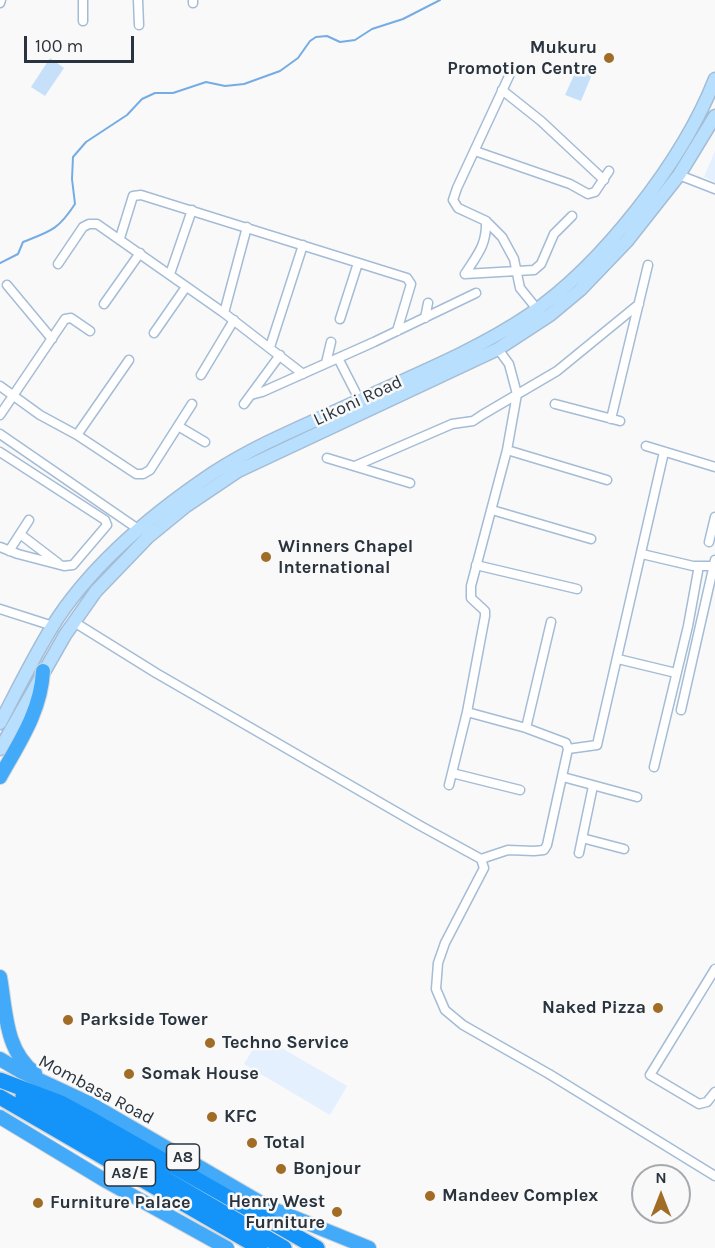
<!DOCTYPE html>
<html>
<head>
<meta charset="utf-8">
<style>
	body { margin:0 }
	#map { position:relative; width:715px; height:1248px; overflow:hidden; background:#f9f9f9; font-family:Karla,sans-serif }
	canvas { display:block }
	.north { position:absolute; left:631px; top:1164px; width:60px; height:60px; box-sizing:border-box; background:#f9f9f9; border:2px solid #a6aaae; border-radius:50%; rotate:0deg; font-size:16px; font-weight:700; line-height:24px; text-align:center; color:#2a343e }
	.north::after { content:''; display:block; margin:auto; width:21px; height:27px; background:#a16c25; clip-path:polygon(50% 0,100% 100%,50% 72%,0 100%) }
	.scale { position:absolute; left:24px; top:36px; width:110px; height:27px; box-sizing:border-box; border:3px solid #2a343e; border-top:0; padding-left:8px; font-size:18px; line-height:21px; white-space:nowrap; color:#2a343e; -webkit-text-stroke:4px #f9f9f9; paint-order:stroke }
</style>
</head>
<body>
<div id="map">
<canvas width="715" height="1248"></canvas>
<div class="north">N</div>
<div class="scale">100 m</div>
</div>
<script>
const g = document.querySelector('canvas').getContext('2d');
g.lineJoin = 'round';
function fill(path, color) {
  g.fillStyle = color;
  g.fill(path, 'evenodd');
}
function trace(path, color, width, dash) {
  g.strokeStyle = color;
  g.lineWidth = width;
  g.lineCap = dash ? 'butt' : 'round';
  g.setLineDash(dash || []);
  g.stroke(path);
}
function drawText(font, color, halo, rows, align = 'center') {
  g.font = font + ' Karla,sans-serif';
  g.lineWidth = 5;
  g.setLineDash([]);
  g.textBaseline = 'middle';
  g.strokeStyle = halo;
  g.fillStyle = color;
  for (const [text, x, y, turn = 0] of rows) {
    g.save();
    g.translate(x, y);
    g.rotate((+turn || 0) * Math.PI / 180);
    g.textAlign = isNaN(turn) ? turn : align;
    if (halo) g.strokeText(text, 0, 0);
    g.fillText(text, 0, 0);
    g.restore();
  }
}
fill(new Path2D(`
	M 715,151 L 715,182 L 704,177 Z
	M 261,1036 L 347,1086 L 330,1115 L 244,1064 Z`), '#e4f0fd');
fill(new Path2D(`
	M 50,58 L 64,68 L 45,96 L 31,87 Z
	M 578,66 L 593,72 L 581,101 L 565,95 Z`), '#c7e0f9');
trace(new Path2D(`
	M 0,263 L 18,254 L 23,242 C 51,231 58,230 75,204 L 72,179 L 73,157 L 86,142 L 127,115 L 142,99 L 155,93 L 173,93 L 206,82 L 225,86 L 244,84 L 280,71 L 298,58 L 310,41 L 316,37 L 327,36 L 340,42 L 355,40 L 372,29 L 403,19 L 440,0`), '#76ace4', 2);
const minor = new Path2D(`
	M 83,0 L 83,21
	M 138,0 L 139,25
	M 193,0 L 193,3
	M 0,3 L 1,0
	M 510,74 L 457,188 L 453,200 L 458,208 L 486,221 L 502,237 L 514,259 L 520,288 L 537,309
	M 502,90 L 541,121 L 604,180
	M 475,151 L 570,184 L 588,194 L 595,192 L 609,171
	M 679,175 L 715,189
	M 120,238 L 133,196 L 141,195 L 407,278 L 411,284 L 397,331
	M 58,264 L 83,227 L 89,224 L 97,224 L 224,313 L 303,374
	M 170,274 L 192,210
	M 465,274 L 534,270 L 541,264 L 554,234 L 572,216
	M 465,274 C 477,255 487,245 486,221
	M 7,285 L 52,339
	M 104,304 L 140,253
	M 224,313 L 247,227
	M 425,318 L 428,303
	M 340,319 L 358,263
	M 154,333 L 186,287
	M 270,347 L 303,245
	M 338,358 L 360,401
	M 326,363 L 331,342
	M 201,375 L 234,320
	M 0,386 L 40,415 L 77,435 L 136,474 L 143,474 L 150,470 L 192,404
	M 251,395 L 262,392 L 374,342 L 476,293
	M 244,404 L 280,355
	M 555,404 L 620,421
	M 0,415 L 65,319 L 71,318 L 90,331
	M 611,419 L 648,265
	M 178,426 L 205,442
	M 0,434 L 138,529
	M 77,435 L 129,360
	M 646,446 L 715,467
	M 507,450 L 607,480
	M 0,452 L 105,520 L 107,525 L 73,565 L 64,566 L 18,554 L 0,547
	M 327,458 L 410,483
	M 355,466 L 452,424 L 473,421 L 482,415 L 557,371 L 639,304
	M 492,510 L 591,539
	M 20,534 L 58,563
	M 709,542 L 715,517
	M 9,551 L 29,520
	M 642,554 L 693,566 L 714,566
	M 476,565 L 577,589
	M 0,609 L 53,626
	M 74,622 L 156,673 L 419,825 L 481,859 L 484,868 L 445,943 L 438,963 L 436,989 L 445,1010 L 463,1025 L 549,1074 L 715,1176
	M 618,659 L 676,673
	M 681,710 L 715,560
	M 467,712 L 526,728 L 566,743 L 568,749 L 547,845 L 544,850 L 534,851 L 508,850 L 481,859
	M 526,728 L 551,622
	M 568,749 L 597,745 L 664,452
	M 654,767 L 688,626 L 698,571
	M 452,773 L 520,790
	M 563,777 L 637,797
	M 449,785 L 467,712 L 485,616 L 485,611 L 471,598 L 471,586 L 507,450 L 517,394 L 509,364 L 498,349
	M 582,838 L 624,849
	M 579,853 L 593,786
	M 715,969 L 650,1075 L 699,1104 L 707,1102 L 715,1092`);
const secondary = new Path2D(`
	M 0,723 C 17,691 33,658 52,627 C 91,564 152,514 213,473 C 259,443 311,423 360,400 C 417,374 477,350 529,315 C 602,265 683,161 715,79
	M 0,749 L 65,635 L 96,591 L 148,537 L 186,506 L 238,471 L 498,349 L 550,315 L 580,290 L 627,241 L 679,175 L 715,116`);
const trunk = new Path2D(`
	M 0,777 C 19,743 41,711 43,671
	M 0,977 C 6,1011 5,1051 35,1073
	M 0,1059 L 22,1072 L 91,1104 L 268,1207 L 369,1248
	M 0,1117 L 106,1181 L 227,1248`);
const motorway = new Path2D(`
	M 0,1080 L 61,1103 L 89,1118 L 317,1248
	M 23,1096 L 284,1248
	M 0,1097 L 260,1248`);
trace(minor, '#a4bcd5', 11);
trace(secondary, '#a4bcd5', 15);
trace(trunk, '#d4d6d8', 16);
trace(motorway, '#d4d6d8', 18);
trace(minor, '#fff', 8);
trace(secondary, '#b8dffd', 12);
trace(trunk, '#43aafa', 14);
trace(motorway, '#1494f8', 15);
for (const [x, y, r, color] of [
	[609,58,6,"#a16c25"],
	[266,557,6,"#a16c25"],
	[658,1008,6,"#a16c25"],
	[68,1020,6,"#a16c25"],
	[210,1043,6,"#a16c25"],
	[129,1074,6,"#a16c25"],
	[212,1117,6,"#a16c25"],
	[252,1143,6,"#a16c25"],
	[281,1169,6,"#a16c25"],
	[430,1196,6,"#a16c25"],
	[38,1203,6,"#a16c25"],
	[337,1212,6,"#a16c25"]
]) {
  const dot = new Path2D();
  dot.arc(x, y, r, 0, 2 * Math.PI);
  g.fillStyle = color;
  g.fill(dot);
  trace(dot, '#f9f9f9', 2);
}
for (const [x, y, w] of [
	[183,1157,33],
	[130,1173,51]
]) {
  const box = new Path2D();
  box.roundRect(x - w / 2, y - 13, w, 26, 4.5);
  g.fillStyle = '#f9f9f9';
  g.fill(box);
  trace(box, '#2a343e', 1.5);
}
drawText('bold 16px', '#2a343e', null, [
	["A8",183,1157],
	["A8/E",130,1173]
]);
drawText('bold 18px', '#2a343e', '#f9f9f9', [
	["Mukuru",597,48,"right"],
	["Promotion Centre",597,69,"right"],
	["Winners Chapel",278,547],
	["International",278,568],
	["Naked Pizza",646,1008,"right"],
	["Parkside Tower",80,1020],
	["Techno Service",222,1043],
	["Somak House",141,1074],
	["KFC",224,1117],
	["Total",264,1143],
	["Bonjour",293,1169],
	["Mandeev Complex",442,1196],
	["Henry West",325,1202,"right"],
	["Furniture",325,1223,"right"],
	["Furniture Palace",50,1203]
], 'left');
drawText('18px', '#2a343e', '#f9f9f9', [
	["Likoni Road",358,401,-25],
	["Mombasa Road",96,1090,28]
]);
</script>
</body>
</html>
